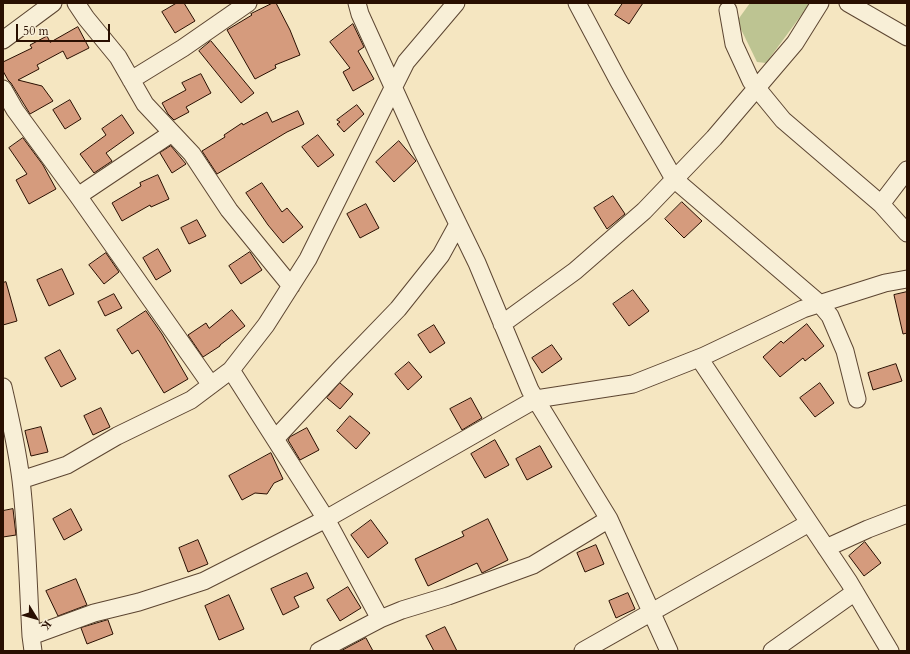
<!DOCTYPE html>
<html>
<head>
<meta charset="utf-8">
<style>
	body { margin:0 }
	#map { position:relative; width:910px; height:654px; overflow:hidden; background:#f5e6c1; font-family:Cardo,serif }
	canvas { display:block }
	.frame { position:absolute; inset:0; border:4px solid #290f01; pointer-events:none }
	.north { position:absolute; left:16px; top:598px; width:40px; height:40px; -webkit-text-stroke:3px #f8efd7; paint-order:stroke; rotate:127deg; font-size:11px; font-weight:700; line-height:16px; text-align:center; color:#290f01 }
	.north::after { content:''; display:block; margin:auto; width:14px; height:18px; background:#290f01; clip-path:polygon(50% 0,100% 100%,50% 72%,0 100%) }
	.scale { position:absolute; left:16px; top:24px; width:94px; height:18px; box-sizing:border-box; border:2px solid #290f01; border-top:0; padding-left:5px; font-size:12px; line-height:14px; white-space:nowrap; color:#290f01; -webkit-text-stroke:3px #f8efd7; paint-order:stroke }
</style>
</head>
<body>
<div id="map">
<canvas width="910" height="654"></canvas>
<div class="frame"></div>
<div class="north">K</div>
<div class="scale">50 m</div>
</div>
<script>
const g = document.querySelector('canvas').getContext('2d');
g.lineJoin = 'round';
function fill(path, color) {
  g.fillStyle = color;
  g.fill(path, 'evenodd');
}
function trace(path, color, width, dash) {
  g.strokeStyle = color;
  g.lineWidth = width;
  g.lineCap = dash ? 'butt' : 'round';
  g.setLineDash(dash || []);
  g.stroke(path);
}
fill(new Path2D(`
	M 750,3 L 808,3 L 808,6 L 766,63 L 757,62 L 737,21 Z`), '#bdc492');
const building = new Path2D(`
	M 177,3 L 184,3 L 195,21 L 175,33 L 162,12 Z
	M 273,3 L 276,3 L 290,30 L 300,55 L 275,65 L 276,68 L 255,79 L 227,30 L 252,15 L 251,14 Z
	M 623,3 L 643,3 L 629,24 L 615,15 Z
	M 353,24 L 364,47 L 358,51 L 374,79 L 353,91 L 343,72 L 350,68 L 330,42 Z
	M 78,27 L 89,48 L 67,59 L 63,51 L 37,65 L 39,69 L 18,80 L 42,86 L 53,101 L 30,114 L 11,83 L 8,80 L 3,71 L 3,62 L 32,48 L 30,45 L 47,36 L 50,42 Z
	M 211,41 L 254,93 L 241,103 L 199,51 Z
	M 201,74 L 211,93 L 186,107 L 189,112 L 174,120 L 168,114 L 162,103 L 186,90 L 182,83 Z
	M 70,100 L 81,119 L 65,129 L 53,110 Z
	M 357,105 L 364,114 L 344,132 L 337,124 L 340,122 L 337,120 Z
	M 298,111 L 304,124 L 287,132 L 217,174 L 202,151 L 225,137 L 224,135 L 242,123 L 243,125 L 267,112 L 272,122 Z
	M 122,115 L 134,133 L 106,153 L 112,161 L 94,173 L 80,154 L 106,135 L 102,129 Z
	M 318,135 L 334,155 L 318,167 L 302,147 Z
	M 23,138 L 43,165 L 56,189 L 29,204 L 16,180 L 27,174 L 9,148 Z
	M 399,141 L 416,161 L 394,182 L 376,162 Z
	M 171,146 L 186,164 L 172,173 L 160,153 Z
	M 158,175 L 169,199 L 151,207 L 150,205 L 122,221 L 112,203 L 141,186 L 140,183 Z
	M 262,183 L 282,212 L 287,208 L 303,227 L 283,243 L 268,225 L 246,193 Z
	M 613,196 L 625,214 L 607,229 L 594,208 Z
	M 682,202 L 702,221 L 684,238 L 665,219 Z
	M 366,204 L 379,228 L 360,238 L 347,214 Z
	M 197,220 L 206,236 L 189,244 L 181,228 Z
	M 158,249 L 171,271 L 156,280 L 143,258 Z
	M 250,252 L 262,270 L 241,284 L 229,266 Z
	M 106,253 L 119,272 L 104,284 L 89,265 Z
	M 62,269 L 74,294 L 49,306 L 37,280 Z
	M 6,282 L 17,321 L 3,325 L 3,283 Z
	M 633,290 L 649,311 L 629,326 L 613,304 Z
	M 907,292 L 907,333 L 903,334 L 894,295 Z
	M 114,294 L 122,308 L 105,316 L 98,302 Z
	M 232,310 L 245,326 L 220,345 L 220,346 L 203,357 L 188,335 L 206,323 L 209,328 Z
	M 146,311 L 162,334 L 188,379 L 164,393 L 138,350 L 132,354 L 117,330 Z
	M 807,324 L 824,346 L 805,361 L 803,358 L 780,377 L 763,357 L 781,341 L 783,343 Z
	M 434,325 L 445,343 L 430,353 L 418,335 Z
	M 552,345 L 562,359 L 542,373 L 532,358 Z
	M 60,350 L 76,379 L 61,387 L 45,358 Z
	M 409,362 L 422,377 L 408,390 L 395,374 Z
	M 896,364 L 902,381 L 873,390 L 868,373 Z
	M 340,383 L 353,394 L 340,409 L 327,398 Z
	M 820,383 L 834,403 L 815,417 L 800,398 Z
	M 471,398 L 482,418 L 462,430 L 450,409 Z
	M 101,408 L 110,427 L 93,435 L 84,416 Z
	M 350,416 L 370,433 L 356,449 L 337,431 Z
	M 41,427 L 48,452 L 31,456 L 25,431 Z
	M 307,428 L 319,450 L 300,460 L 288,440 L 290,437 Z
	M 495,440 L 509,465 L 485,478 L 471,454 Z
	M 540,446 L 552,467 L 527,480 L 516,459 Z
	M 271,453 L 283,479 L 274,483 L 267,494 L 255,493 L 242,500 L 229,476 Z
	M 13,509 L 16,535 L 3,537 L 3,511 Z
	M 71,509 L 82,530 L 64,540 L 53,519 Z
	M 488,519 L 508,560 L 482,573 L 477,563 L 428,586 L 415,559 L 464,536 L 462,532 Z
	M 371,520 L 388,543 L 368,558 L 351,535 Z
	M 198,540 L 208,564 L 188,572 L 179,548 Z
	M 865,542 L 881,563 L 864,576 L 849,556 Z
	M 596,545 L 604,564 L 585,572 L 577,553 Z
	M 307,573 L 314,588 L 294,597 L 299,607 L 283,615 L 271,589 Z
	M 76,579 L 87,605 L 58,616 L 46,591 Z
	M 348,587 L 361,608 L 340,621 L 327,600 Z
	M 628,593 L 635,609 L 616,618 L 609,601 Z
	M 229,595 L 244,629 L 219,640 L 205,606 Z
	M 108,620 L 113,634 L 87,644 L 81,628 Z
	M 445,627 L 457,651 L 434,651 L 426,636 Z
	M 366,638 L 373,651 L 341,651 Z`);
fill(building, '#d59b7d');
trace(building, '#290f01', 1);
const minor = new Path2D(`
	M 76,3 L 86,18 L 118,57 L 145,104 L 192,154 L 229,210 L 291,286
	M 357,3 L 360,14 L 419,144 L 477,263 L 530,390 L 609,519 L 669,651
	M 577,3 L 618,80 L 674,179 L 820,304 L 830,316 L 845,351 L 857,399
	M 848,3 L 907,37
	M 728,10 L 734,44 L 751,81 L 783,120 L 881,204 L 907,233
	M 3,40 L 53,3
	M 131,80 L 183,48 L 248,3
	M 3,89 L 15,110 L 78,196 L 211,385
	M 78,196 L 172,133
	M 881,204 L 907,170
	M 502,324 L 575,271 L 644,211 L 714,138 L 795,43 L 820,3
	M 699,358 L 849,582 L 890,651
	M 231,370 L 326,519 L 380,619
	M 3,387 C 10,417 17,448 21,480 C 27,531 28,584 31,636 L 33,651
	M 275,439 L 341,368 L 398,309 L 441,255 L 458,224
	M 21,480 L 67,465 L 117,436 L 191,400 L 231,370 L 266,325 L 308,259 L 406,62 L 456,3
	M 826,548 L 868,529 L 907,514
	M 31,636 L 94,613 L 139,602 L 204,581 L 326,519 L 536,399 L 633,384 L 704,356 L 803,309 L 885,283 L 907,279
	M 319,651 L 380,619 L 402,610 L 448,596 L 533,565 L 609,519
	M 583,651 L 809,523
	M 772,651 L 855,592`);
trace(minor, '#5c4531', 19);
trace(minor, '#f8efd7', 17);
</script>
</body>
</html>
